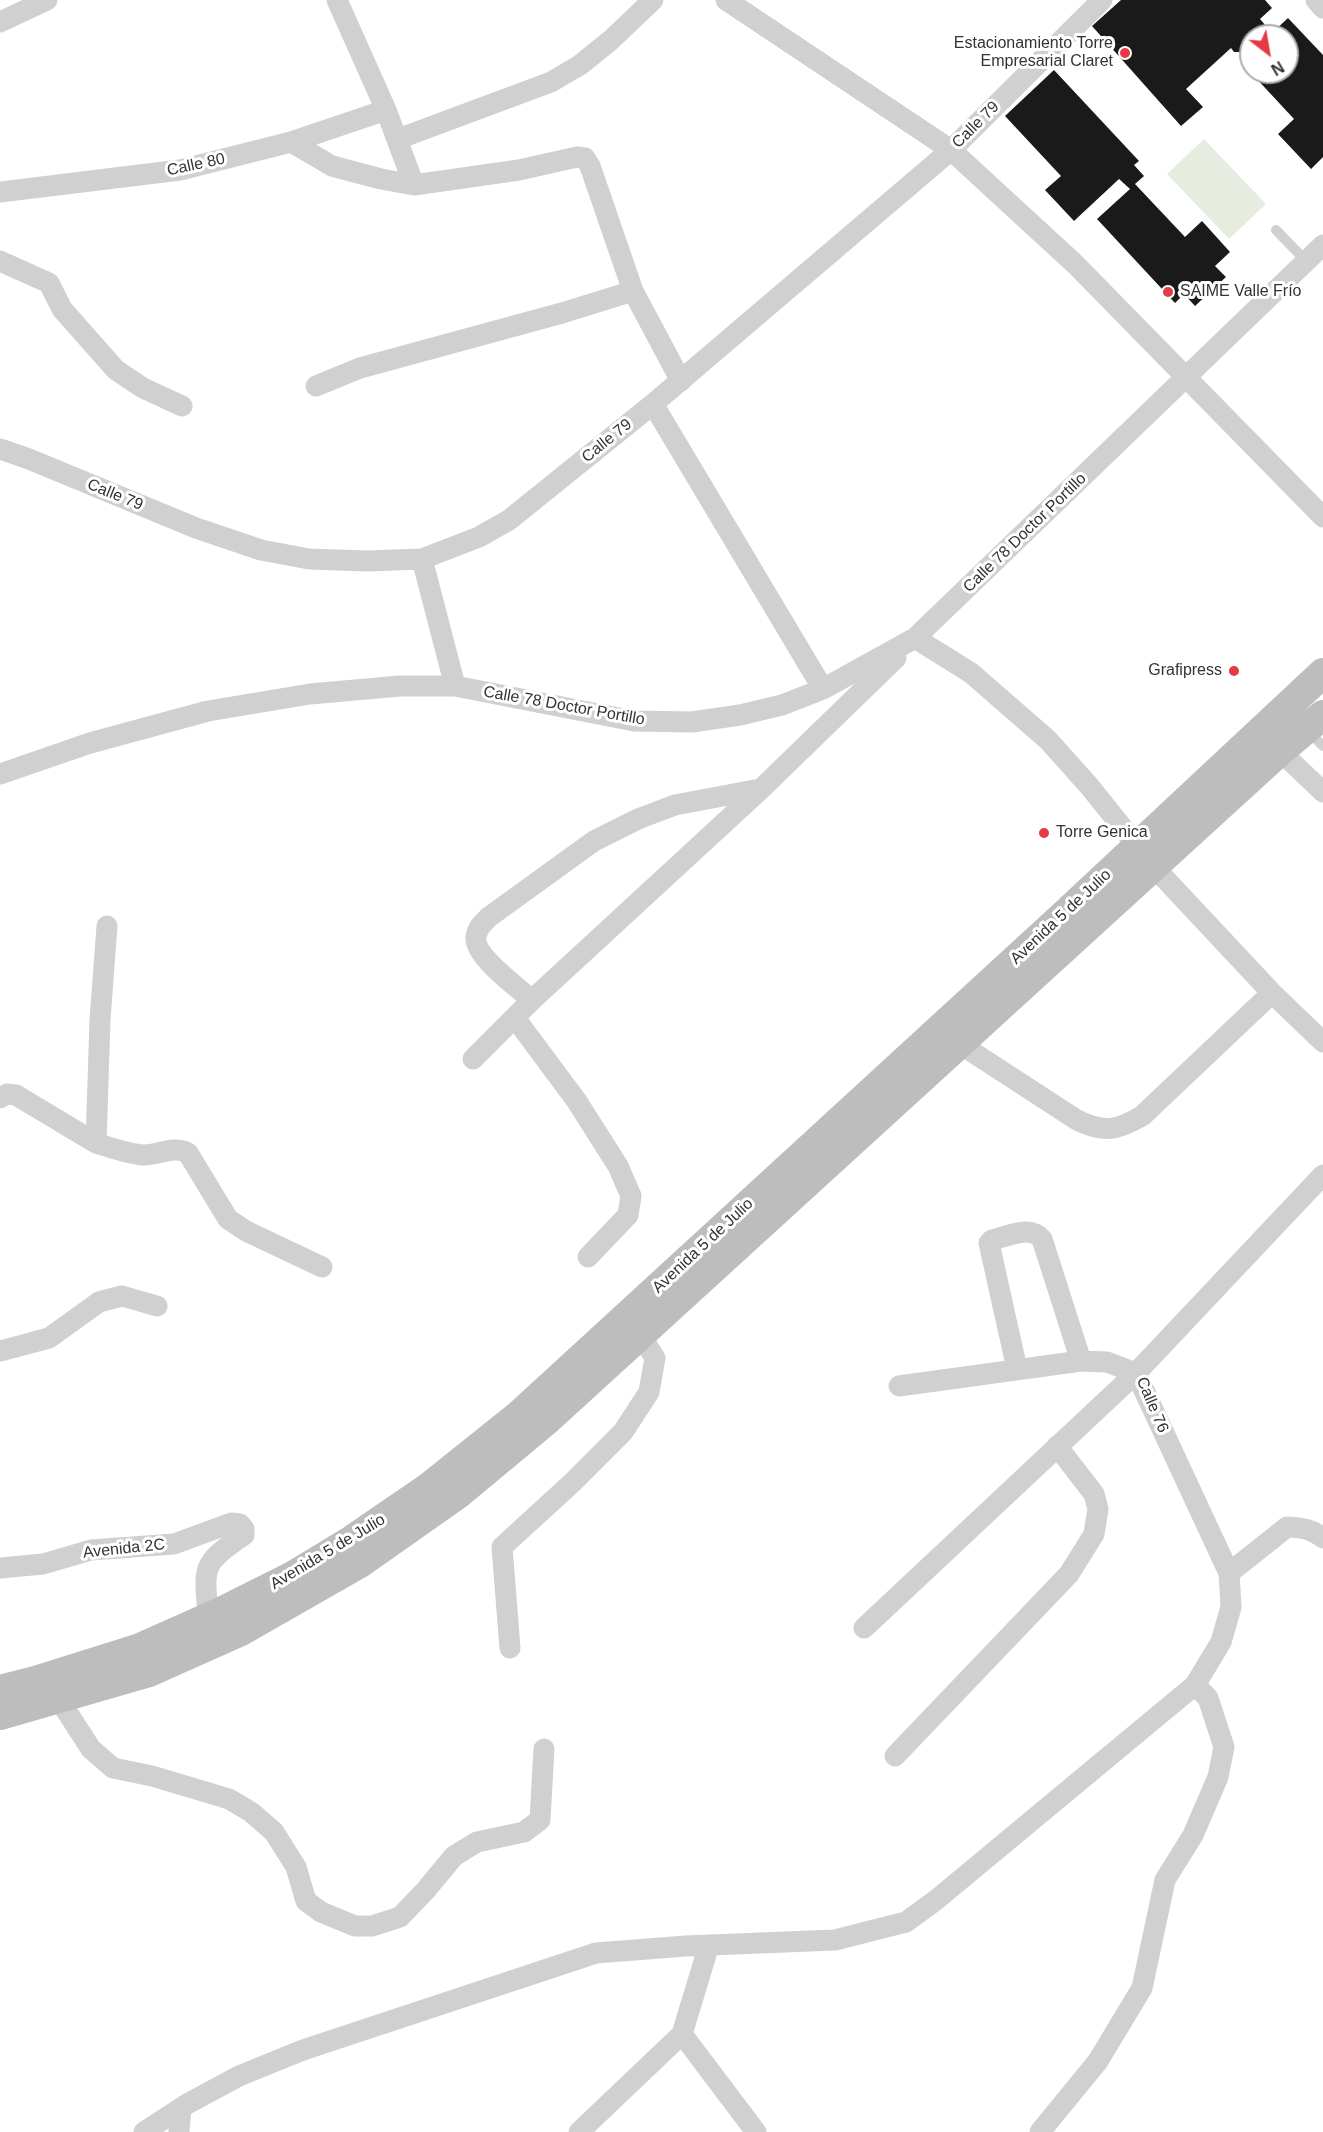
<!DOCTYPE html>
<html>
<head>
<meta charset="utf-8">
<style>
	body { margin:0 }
	#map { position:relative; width:1323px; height:2132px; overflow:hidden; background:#fff; font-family:Arial,sans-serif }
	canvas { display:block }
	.north { position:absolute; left:1239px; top:24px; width:60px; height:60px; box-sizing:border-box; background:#fff; border:2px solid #adadad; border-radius:50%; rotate:149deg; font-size:16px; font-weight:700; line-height:24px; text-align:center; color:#333 }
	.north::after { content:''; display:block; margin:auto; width:21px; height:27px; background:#e63946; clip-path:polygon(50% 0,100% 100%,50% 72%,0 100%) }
</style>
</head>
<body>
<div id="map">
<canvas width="1323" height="2132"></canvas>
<div class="north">N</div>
</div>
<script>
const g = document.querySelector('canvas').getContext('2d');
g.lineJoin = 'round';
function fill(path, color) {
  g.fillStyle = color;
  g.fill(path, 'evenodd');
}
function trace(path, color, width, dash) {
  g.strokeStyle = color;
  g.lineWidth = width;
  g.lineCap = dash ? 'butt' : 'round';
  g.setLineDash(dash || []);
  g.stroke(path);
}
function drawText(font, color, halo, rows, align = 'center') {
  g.font = font + ' Arial,sans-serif';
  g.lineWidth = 6;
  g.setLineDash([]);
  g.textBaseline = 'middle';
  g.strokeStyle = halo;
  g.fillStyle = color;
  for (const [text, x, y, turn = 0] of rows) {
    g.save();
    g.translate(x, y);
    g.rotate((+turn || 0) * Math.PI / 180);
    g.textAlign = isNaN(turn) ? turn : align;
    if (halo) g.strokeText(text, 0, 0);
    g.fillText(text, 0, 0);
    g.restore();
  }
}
fill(new Path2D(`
	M 1204,139 L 1266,204 L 1229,239 L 1167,174 Z`), '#e6ecdf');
fill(new Path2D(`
	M 1121,0 L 1265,0 L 1272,8 L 1260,19 L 1272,33 L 1288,18 L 1323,55 L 1323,157 L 1311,169 L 1278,134 L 1294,119 L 1241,62 L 1251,53 L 1251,72 L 1287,72 L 1287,36 L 1251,36 L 1251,52 L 1234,52 L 1231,48 L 1186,89 L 1203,107 L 1181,126 L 1092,26 Z
	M 1054,70 L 1139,161 L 1134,165 L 1144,176 L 1135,184 L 1185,237 L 1202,221 L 1230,252 L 1215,266 L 1226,277 L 1195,306 L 1184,294 L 1175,303 L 1097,219 L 1130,189 L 1119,179 L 1074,221 L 1045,190 L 1061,176 L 1005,116 Z`), '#1a1a1a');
trace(new Path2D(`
	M 1276,230 L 1306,261
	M 1307,730 L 1323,746`), '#d0d0d0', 10);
trace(new Path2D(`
	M 337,0 L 386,110 L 414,185 L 519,170 L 577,157 L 585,158 L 590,166 L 633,291 L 681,381
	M 726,0 L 951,150 L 1075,264 L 1323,517
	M 1316,0 L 1323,8
	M 0,22 L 47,0
	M 398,139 L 551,82 L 580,65 L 611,40 L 653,0
	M 291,142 L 332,166 L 381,179 L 414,185
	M 0,192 L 180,170 L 291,142 L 386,110
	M 0,261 L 49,283 L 62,309 L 116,370 L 143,388 L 182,406
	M 316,386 L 360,368 L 562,313 L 633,291
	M 653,404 L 823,689
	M 0,449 L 29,459 L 196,528 L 261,550 L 309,559 L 367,561 L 422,559 L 479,537 L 509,520 L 653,404 L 951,150 L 1102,0
	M 422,559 L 455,686
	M 915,638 L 971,673 L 1048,740 L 1090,787 L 1154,867 L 1272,993 L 1323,1042
	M 1280,751 L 1323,792
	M 0,774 L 90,743 L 208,711 L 310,694 L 400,686 L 455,686 L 634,721 L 692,722 L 740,715 L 782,705 L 823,689 L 915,638 L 1323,245
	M 532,1000 C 518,988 473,955 476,937 C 477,928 483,923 489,917 L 594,841 L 638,819 L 675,805 L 760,789
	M 515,1018 L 576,1100 L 618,1166 L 631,1196 L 628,1215 L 588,1257
	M 960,1044 L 1077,1120 C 1104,1133 1116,1131 1142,1116 L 1272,993
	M 473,1059 L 532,1000 L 761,789 L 896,658
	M 0,1098 L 7,1094 L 16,1095 L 96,1143 L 100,1020 L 107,926
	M 96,1143 C 111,1148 125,1153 142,1155 C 157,1156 173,1145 188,1153 L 228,1219 L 246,1231 L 322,1267
	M 0,1351 L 49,1338 L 99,1302 L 122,1296 L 157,1306
	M 1017,1369 L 989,1243 L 992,1240 C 1008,1236 1030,1225 1042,1239 L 1081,1361
	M 0,1568 L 43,1564 L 91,1550 L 174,1544 L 231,1523 L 240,1524 L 244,1529 L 244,1535 C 199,1565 205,1567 208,1618
	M 1229,1573 L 1287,1527 C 1299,1527 1314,1530 1323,1538
	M 864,1628 L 1136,1373 L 1107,1362 L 1081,1361 L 899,1386
	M 510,1648 L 502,1547 L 573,1482 L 623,1432 L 649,1392 L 655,1358 L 640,1334
	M 58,1698 L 91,1749 L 113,1768 L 152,1776 L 229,1799 L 251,1812 L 274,1832 L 296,1867 L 306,1901 L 321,1912 L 355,1926 L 372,1926 L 400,1917 L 425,1891 L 454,1856 L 477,1842 L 524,1832 L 540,1820 L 544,1749
	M 895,1756 L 1069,1574 L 1094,1534 L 1098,1509 L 1094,1494 L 1057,1446
	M 682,2034 L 756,2132
	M 144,2132 L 187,2104 L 239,2076 L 303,2050 L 596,1953 L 686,1946 L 835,1940 L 906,1922 L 936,1900 L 1195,1685 L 1221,1642 L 1231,1607 L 1229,1573 L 1136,1373 L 1323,1175
	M 179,2132 L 181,2108
	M 579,2132 L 682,2034 L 709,1945
	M 1040,2132 L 1098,2061 L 1142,1988 L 1165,1880 L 1193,1835 L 1218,1777 L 1224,1747 L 1208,1698 L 1195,1685`), '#d0d0d0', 21);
trace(new Path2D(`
	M 0,1690 L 35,1681 L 140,1648 L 221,1612 L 291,1577 L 352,1540 L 428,1488 L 518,1416 L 1064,915 L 1323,673
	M 0,1715 L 149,1672 L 241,1631 L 360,1563 L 458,1494 L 547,1420 L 1280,751 L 1323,715`), '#bdbdbd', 30);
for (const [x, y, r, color] of [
	[1125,53,6,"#e63946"],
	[1168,292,6,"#e63946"],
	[1234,671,6,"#e63946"],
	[1044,833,6,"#e63946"]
]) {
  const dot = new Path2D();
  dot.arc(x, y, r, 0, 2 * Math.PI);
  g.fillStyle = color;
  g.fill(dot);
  trace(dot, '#fff', 2);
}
drawText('16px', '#333', '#fff', [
	["Estacionamiento Torre",1113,44],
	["Empresarial Claret",1113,62],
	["SAIME Valle Frío",1180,292,"left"],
	["Grafipress",1222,671],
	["Torre Genica",1056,833,"left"]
], 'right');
drawText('16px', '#333', '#fff', [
	["Calle 79",976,125,-45],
	["Calle 80",196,165,-12],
	["Calle 79",607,441,-39],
	["Calle 79",115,495,22],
	["Calle 78 Doctor Portillo",1025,533,-44],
	["Calle 78 Doctor Portillo",564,706,10],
	["Avenida 5 de Julio",1061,917,-43],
	["Avenida 5 de Julio",703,1246,-43],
	["Calle 76",1152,1405,67],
	["Avenida 2C",124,1549,-6],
	["Avenida 5 de Julio",328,1552,-31]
]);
</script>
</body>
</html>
